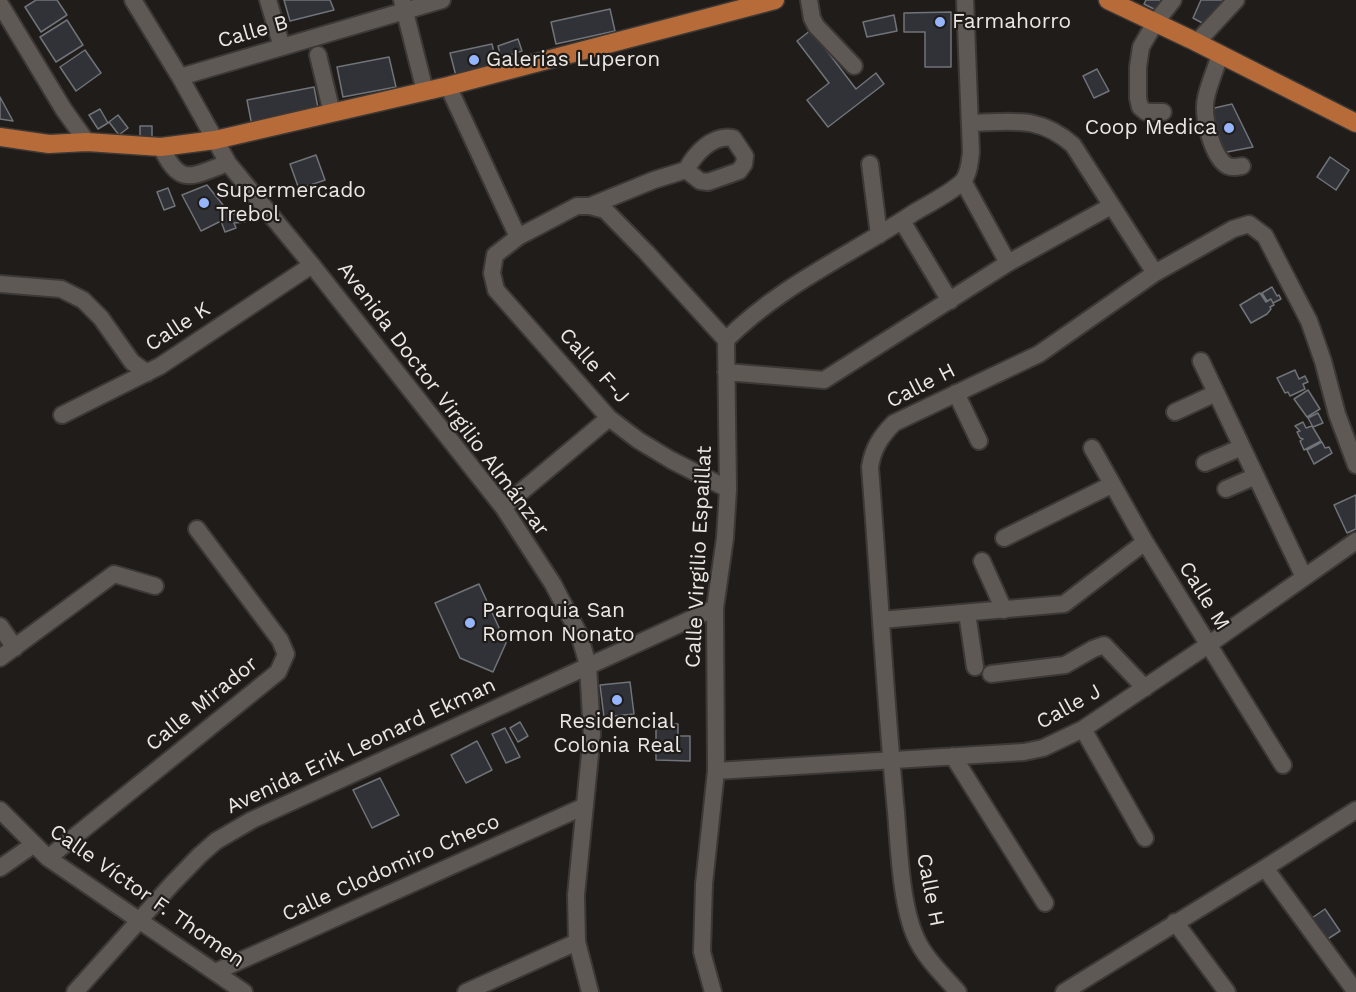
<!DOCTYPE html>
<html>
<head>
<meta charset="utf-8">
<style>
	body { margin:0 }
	canvas { display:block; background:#201c19 }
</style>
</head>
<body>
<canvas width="1356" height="992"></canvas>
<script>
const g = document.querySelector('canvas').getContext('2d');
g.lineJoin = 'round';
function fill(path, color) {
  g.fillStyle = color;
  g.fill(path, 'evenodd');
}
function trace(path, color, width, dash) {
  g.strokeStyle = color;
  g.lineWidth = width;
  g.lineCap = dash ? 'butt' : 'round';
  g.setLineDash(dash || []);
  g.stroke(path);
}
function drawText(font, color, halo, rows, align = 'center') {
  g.font = font + ' "Work Sans",sans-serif';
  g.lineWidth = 4.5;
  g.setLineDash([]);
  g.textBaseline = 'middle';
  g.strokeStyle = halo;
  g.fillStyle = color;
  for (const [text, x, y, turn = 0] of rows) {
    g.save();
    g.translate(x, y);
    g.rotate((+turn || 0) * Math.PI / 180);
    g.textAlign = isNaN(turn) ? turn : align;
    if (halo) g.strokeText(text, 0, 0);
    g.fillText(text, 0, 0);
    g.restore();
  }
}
const building = new Path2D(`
	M 36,0 L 57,0 L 67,15 L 41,32 L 25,7 Z
	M 284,0 L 330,0 L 334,10 L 290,21 Z
	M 1146,0 L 1161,0 L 1156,10 L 1144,4 Z
	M 1201,0 L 1233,0 L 1206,25 L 1193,18 Z
	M 610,9 L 615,31 L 556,44 L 551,22 Z
	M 951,12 L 951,67 L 925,67 L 925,32 L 904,32 L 904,13 Z
	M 894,15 L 897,31 L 867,37 L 863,22 Z
	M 67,20 L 83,45 L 56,62 L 40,37 Z
	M 811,30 L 856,89 L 876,73 L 884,84 L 828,127 L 807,100 L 829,83 L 797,41 Z
	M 518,39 L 522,51 L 501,58 L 498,46 Z
	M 492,44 L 497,66 L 456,76 L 450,53 Z
	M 85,50 L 101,73 L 76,91 L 60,67 Z
	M 389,57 L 396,87 L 343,97 L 337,67 Z
	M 1097,69 L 1109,91 L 1094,98 L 1083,76 Z
	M 314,87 L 319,113 L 252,126 L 247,100 Z
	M 0,97 L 13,121 L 0,119 Z
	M 1232,104 L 1253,147 L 1222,153 L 1210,109 Z
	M 100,109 L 108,123 L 98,129 L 89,115 Z
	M 118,115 L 128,128 L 119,135 L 109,122 Z
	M 140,126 L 152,126 L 152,140 L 140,139 Z
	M 316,155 L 325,180 L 299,189 L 290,164 Z
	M 1330,157 L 1349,170 L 1336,190 L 1317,177 Z
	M 207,185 L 231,215 L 238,212 L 245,222 L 234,223 L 236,228 L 225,232 L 221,221 L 201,231 L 182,195 Z
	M 168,188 L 175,206 L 164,210 L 157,192 Z
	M 1272,287 L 1277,296 L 1279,295 L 1281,299 L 1273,303 L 1271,299 L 1267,301 L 1262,293 Z
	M 1260,293 L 1266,302 L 1271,299 L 1274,305 L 1270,307 L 1271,309 L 1267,314 L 1251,323 L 1240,305 Z
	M 1295,370 L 1299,379 L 1305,376 L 1308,382 L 1303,384 L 1305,389 L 1290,396 L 1288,392 L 1285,393 L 1277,378 Z
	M 1308,390 L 1320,409 L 1307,417 L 1294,399 Z
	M 1318,413 L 1323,423 L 1313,427 L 1308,418 Z
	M 1303,422 L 1306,428 L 1312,426 L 1321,441 L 1304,450 L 1300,441 L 1303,439 L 1300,438 L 1297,432 L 1300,431 L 1295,426 Z
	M 1322,442 L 1325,448 L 1329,447 L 1332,453 L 1314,464 L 1307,450 Z
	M 1356,495 L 1356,529 L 1347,533 L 1334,505 Z
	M 479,584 L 506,643 L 493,672 L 460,658 L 435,603 Z
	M 630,682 L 634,714 L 604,717 L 600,685 Z
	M 520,722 L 528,736 L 518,742 L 510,728 Z
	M 656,723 L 678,724 L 678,736 L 690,736 L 690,761 L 656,760 Z
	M 505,728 L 520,757 L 506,763 L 492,734 Z
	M 477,741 L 492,770 L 466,783 L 451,755 Z
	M 380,778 L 399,815 L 372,828 L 353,790 Z
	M 1325,909 L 1340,931 L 1323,942 L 1309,920 Z`);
fill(building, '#303237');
trace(building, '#707378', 1.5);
const minor = new Path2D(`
	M 133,0 L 180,77 L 228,163 L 312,265 L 503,507 L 553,584 L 579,634 L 588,665 L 592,734 L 576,895 L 577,942 L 590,992
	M 268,0 L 282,47
	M 402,0 L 425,91
	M 809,0 L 812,18 L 816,26 L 854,66
	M 0,4 L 64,110 L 87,142
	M 1197,42 L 1236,0
	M 1220,54 C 1216,69 1209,83 1206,98 C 1202,115 1212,158 1228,166 C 1233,168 1237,167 1242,166
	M 318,55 L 332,113
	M 180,77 L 442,0
	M 448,86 L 518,237
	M 1163,112 L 1146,112 L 1140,107 L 1138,98 L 1138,67 L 1141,47 L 1155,23 L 1173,0
	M 970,123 C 1013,122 1039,115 1073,145 L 1155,273
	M 161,147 C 181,188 191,176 228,163
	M 870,164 L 879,235
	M 963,181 L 1008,263
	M 590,206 L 654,180 L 686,170 L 700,181 L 708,182 L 739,171 L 744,164 L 745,156 L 733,138 C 712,134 695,154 686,170
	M 902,221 L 950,301
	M 0,284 L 61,289 L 83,300 L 101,318 L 132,362 L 147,373
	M 726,340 L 646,252 L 605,210 L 590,206 L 577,206 L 518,237 L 495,255 L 492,273 L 496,290 L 609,418 L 638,440 L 671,460 L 728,489
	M 1201,361 L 1304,577
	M 726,372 L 824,380 L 1008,263 L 1111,206
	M 956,393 L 979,441
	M 1175,412 L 1216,393
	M 62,415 L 160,366 L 312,265
	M 1092,448 L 1145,542 L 1283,765
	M 1205,463 L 1242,447
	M 1226,489 L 1256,476
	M 503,507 L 609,418
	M 1004,538 L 1111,485
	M 982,561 L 1004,610
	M 967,613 L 975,667
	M 881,620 L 1064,604 L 1145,542
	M 0,626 L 15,648
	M 0,658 L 114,574 L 155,586
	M 991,674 L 1065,665 L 1093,649 L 1104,645 L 1145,688
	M 1083,729 L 1145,838
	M 953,756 L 1045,903
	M 716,771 L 1024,752 L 1043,748 L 1083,729 L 1208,645 L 1356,541
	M 0,810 L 48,858 L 244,992
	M 48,858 L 278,672 L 286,654 L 280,640 L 197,529
	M 0,868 L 33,845
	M 1265,868 L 1356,992
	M 1175,922 L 1227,992
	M 215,972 L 585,806
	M 75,992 L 172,884 L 200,855 L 216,841 L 252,820 L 715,608
	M 466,992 L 577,942
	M 713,992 L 702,952 L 704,884 L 716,771 L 715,608 L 725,538 L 728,489 L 726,340 C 780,285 852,254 915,212 C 930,203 949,194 962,182 C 969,175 970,161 971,152 L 965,0
	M 958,992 C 943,975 925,958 916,938 C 901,906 899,848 896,812 C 885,698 879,582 870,467 C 873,448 881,436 894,423 L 1039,354 L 1155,273 L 1233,229 L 1249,224 L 1265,236 L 1309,321 L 1323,361 L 1337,414 L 1356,465
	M 1064,992 L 1265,868 L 1356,810`);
const major = new Path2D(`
	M 1108,0 L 1190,39 L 1356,123
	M 0,137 L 49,144 L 87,142 L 161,147 L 215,140 L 448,86 L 775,0`);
trace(minor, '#3c3836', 20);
trace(major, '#3c3836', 21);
trace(minor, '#5f5956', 16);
trace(major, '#b76b39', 18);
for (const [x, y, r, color] of [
	[940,22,6,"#95b6fd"],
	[474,60,6,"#95b6fd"],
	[1229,128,6,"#95b6fd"],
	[204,203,6,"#95b6fd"],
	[470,623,6,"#95b6fd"],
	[617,700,6,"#95b6fd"]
]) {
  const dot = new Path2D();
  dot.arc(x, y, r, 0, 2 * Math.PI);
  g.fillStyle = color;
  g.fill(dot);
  trace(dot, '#201c19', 2);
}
drawText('21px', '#ebe7e5', '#201c19', [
	["Farmahorro",952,22],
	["Galerias Luperon",486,60],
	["Coop Medica",1217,128,"right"],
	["Supermercado",216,191],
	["Trebol",216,215],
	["Parroquia San",482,611],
	["Romon Nonato",482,635],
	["Residencial",617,722,"center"],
	["Colonia Real",617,746,"center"]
], 'left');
drawText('21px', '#ebe7e5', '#201c19', [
	["Calle B",253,32,-16],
	["Calle K",178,327,-33],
	["Calle F-J",594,366,48],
	["Calle H",921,386,-27],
	["Avenida Doctor Virgilio Almánzar",443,399,53],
	["Calle Virgilio Espaillat",699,557,-87],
	["Calle M",1204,596,58],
	["Calle Mirador",202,704,-39],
	["Calle J",1069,707,-29],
	["Avenida Erik Leonard Ekman",361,746,-25],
	["Calle Clodomiro Checo",391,868,-24],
	["Calle H",930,890,79],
	["Calle Víctor F. Thomen",147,896,35]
]);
</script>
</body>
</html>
